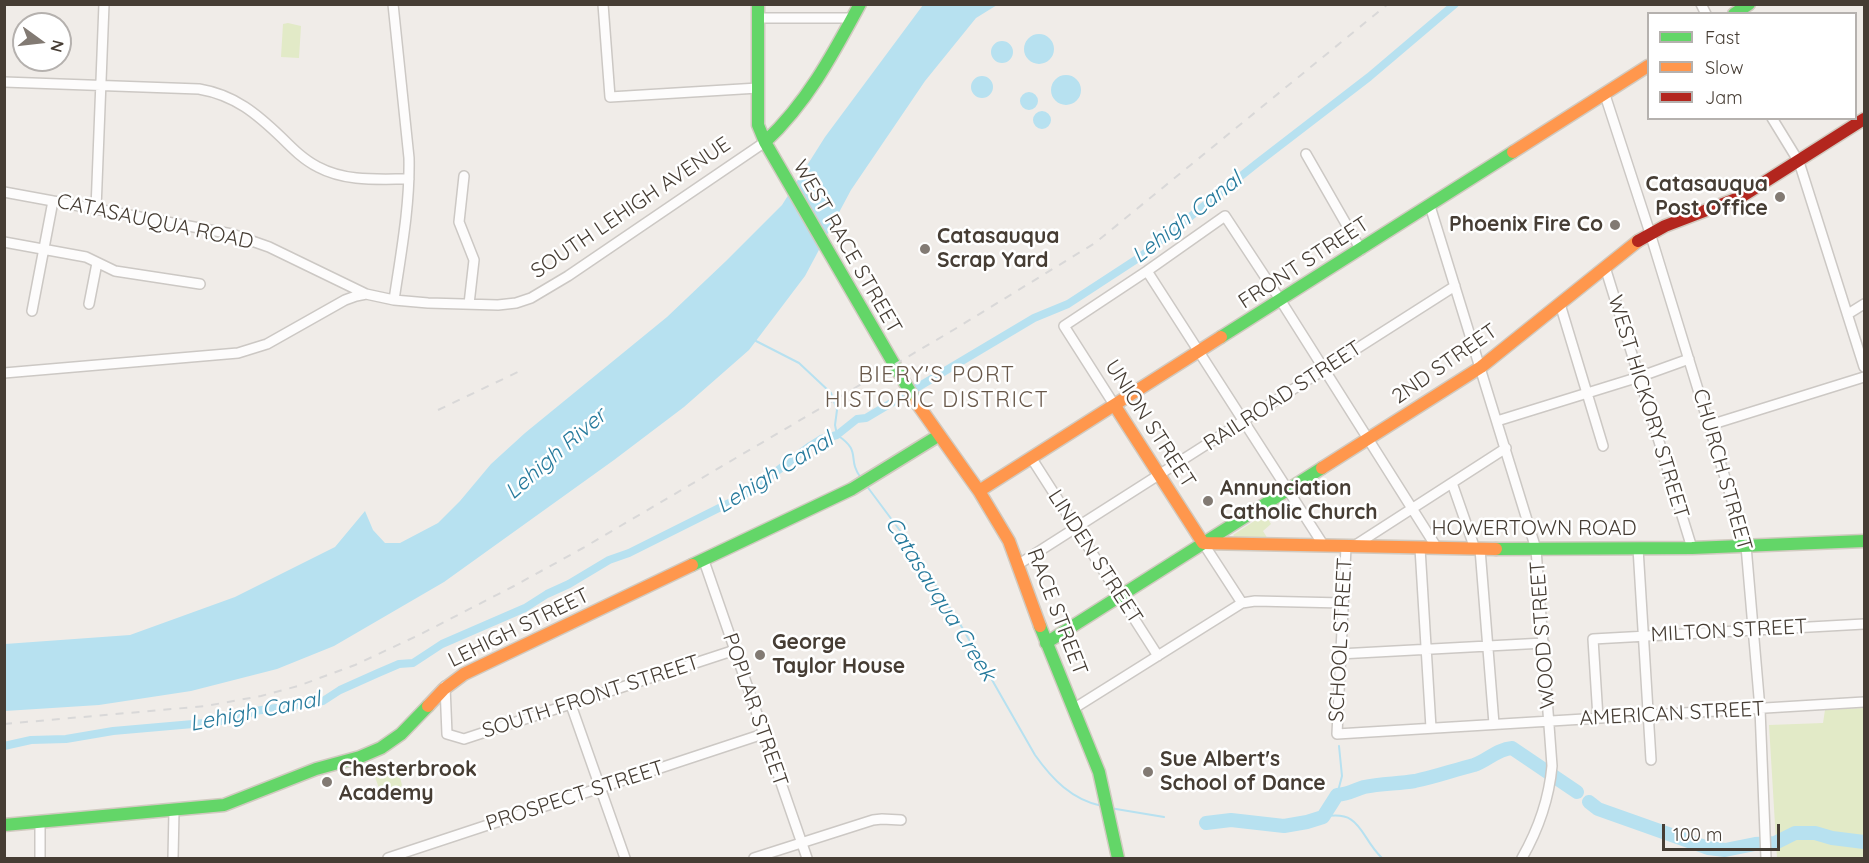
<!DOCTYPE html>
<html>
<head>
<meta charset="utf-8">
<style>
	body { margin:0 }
	#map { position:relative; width:1869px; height:863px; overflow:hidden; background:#f0ece8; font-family:Quicksand,sans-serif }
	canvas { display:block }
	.frame { position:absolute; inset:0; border:6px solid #463d34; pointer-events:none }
	.legend { position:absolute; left:1647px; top:12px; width:210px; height:108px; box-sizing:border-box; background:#fff; border:2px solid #b5b1ae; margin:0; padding:8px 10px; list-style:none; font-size:18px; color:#463d34 }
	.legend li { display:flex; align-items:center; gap:12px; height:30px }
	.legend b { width:30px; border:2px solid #b5b1ae }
	.north { position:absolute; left:12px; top:12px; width:60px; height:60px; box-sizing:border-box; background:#fff; border:2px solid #b5b1ae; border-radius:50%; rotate:105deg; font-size:16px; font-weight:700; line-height:24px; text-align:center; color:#463d34 }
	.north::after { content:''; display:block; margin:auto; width:21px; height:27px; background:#827a73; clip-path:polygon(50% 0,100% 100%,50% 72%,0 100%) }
	.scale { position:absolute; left:1662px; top:824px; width:118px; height:27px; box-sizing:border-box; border:3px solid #463d34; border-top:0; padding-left:8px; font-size:18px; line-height:21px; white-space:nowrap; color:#463d34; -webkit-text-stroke:4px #fff; paint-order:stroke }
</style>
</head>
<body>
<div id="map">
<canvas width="1869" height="863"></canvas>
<div class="frame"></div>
<ul class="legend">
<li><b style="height:8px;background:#63d668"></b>Fast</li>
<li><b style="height:8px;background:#ff974d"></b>Slow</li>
<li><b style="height:8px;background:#b3261e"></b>Jam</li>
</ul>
<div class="north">N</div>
<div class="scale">100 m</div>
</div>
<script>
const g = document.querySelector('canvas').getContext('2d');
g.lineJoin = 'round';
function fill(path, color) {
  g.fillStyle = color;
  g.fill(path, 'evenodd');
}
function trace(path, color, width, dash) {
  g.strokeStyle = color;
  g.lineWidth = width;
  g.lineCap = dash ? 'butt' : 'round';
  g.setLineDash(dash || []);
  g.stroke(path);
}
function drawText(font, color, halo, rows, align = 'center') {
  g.font = font + ' Quicksand,sans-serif';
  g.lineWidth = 5;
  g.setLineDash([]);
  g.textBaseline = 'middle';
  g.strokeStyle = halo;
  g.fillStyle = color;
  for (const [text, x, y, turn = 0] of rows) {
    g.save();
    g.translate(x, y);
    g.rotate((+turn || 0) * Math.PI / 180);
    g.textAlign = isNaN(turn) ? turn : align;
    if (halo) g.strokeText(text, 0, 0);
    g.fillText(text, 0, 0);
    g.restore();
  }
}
fill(new Path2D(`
	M 288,23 L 301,26 L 299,58 L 281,57 L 283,24 Z
	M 1265,514 L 1271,524 L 1263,531 L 1268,539 L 1235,537 L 1233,535 Z
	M 1864,708 L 1864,858 L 1777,858 L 1769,725 L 1823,723 L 1825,710 Z
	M 398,770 L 402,785 L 400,788 L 381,794 L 375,777 Z`), '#e2eac7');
fill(new Path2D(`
	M 923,5 L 997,5 L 976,18 L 925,81 L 851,190 L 805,276 L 749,350 L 684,407 L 614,460 L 444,582 L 334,646 L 277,669 L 191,691 L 99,705 L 5,711 L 5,644 L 130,635 L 235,597 L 335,547 L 365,511 L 373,530 L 385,543 L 400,543 L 438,523 L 460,501 L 491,464 L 525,433 L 667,317 L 726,261 L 782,205 L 825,137 Z
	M1024 49a15 15 0 1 1 30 0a15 15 0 1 1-30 0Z
	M991 52a11 11 0 1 1 22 0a11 11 0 1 1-22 0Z
	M1051 90a15 15 0 1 1 30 0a15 15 0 1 1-30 0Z
	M971 87a11 11 0 1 1 22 0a11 11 0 1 1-22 0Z
	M1020 101a9 9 0 1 1 18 0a9 9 0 1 1-18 0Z
	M1033 120a9 9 0 1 1 18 0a9 9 0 1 1-18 0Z`), '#b7e1f0');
trace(new Path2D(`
	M 756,341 L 799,363 L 831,393 L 837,410 L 835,425 L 837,435 C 863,452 846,458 861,478
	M 866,485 L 907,540 L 960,624 L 1035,755 C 1052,779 1072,800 1102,806
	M 1337,795 L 1342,776 L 1339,746
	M 1110,808 L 1164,817
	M 1323,817 C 1362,809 1359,836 1382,858`), '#b7e1f0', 2);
trace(new Path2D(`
	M 4,746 L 31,740 L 66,739 L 113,731 L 216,722 L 240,717 L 255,711 L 323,701 L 340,690 L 378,673 L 399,664 L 413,663 L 442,644 L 525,608 L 547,594 L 569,584 L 609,560 L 629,553 L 731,502 L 752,490 L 810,446 L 821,439 L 837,435 L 857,419 L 866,418 L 1034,318 L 1068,304 L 1140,257 L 1256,164 L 1369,77 L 1455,4`), '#b7e1f0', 8);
trace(new Path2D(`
	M 1589,802 L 1598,809 L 1708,848 L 1725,850 L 1755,844 L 1775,843 L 1795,833 L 1815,833 L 1832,838 L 1864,842
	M 1206,823 L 1231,820 L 1284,826 L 1307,822 L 1323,817 L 1337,795 C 1349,794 1354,790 1364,787 C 1381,783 1398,784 1415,781 C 1435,777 1454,770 1474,765 C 1487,761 1497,749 1512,748 L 1577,792`), '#b7e1f0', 14);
const street = new Path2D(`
	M 393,4 L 409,158 C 410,206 401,253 394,300
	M 603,4 L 610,97 L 758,88
	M 1701,4 L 1706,14
	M 758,18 L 853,18
	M 4,82 L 199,89 C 235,95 257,114 282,138 C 293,149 304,160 318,167 C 346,182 379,179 409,179
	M 1605,95 L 1650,233 L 1746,546 L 1760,709 L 1766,858
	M 1772,118 L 1799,162 L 1864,367
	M 1306,154 L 1361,250
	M 464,176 L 459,222 L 474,260 L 469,304
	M 4,192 L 232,234 L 269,247 L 366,294
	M 1430,206 L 1536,549 L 1552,766 C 1549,799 1538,830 1522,858
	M 96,209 L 104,4
	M 4,242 L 86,257 L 115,271 L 200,284
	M 1605,267 L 1692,548
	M 1147,271 L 1324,546
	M 89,304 L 97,263
	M 1560,304 L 1603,446
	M 32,311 L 53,201
	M 1848,314 L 1864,304
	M 4,373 L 238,353 L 267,344 L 345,300 L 356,296 L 366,294 L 394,300 L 428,303 L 498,305 L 516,303 L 531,298 L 568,276 L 765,142
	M 1115,406 L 1064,326 L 1147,271 L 1225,216 L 1281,301 L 1437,548
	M 1497,421 L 1639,377 L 1689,359
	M 1710,425 L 1864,377
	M 1032,459 L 1158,656
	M 1452,483 L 1475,549
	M 1203,543 L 1242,603
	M 1354,546 L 1506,448
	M 1346,547 L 1337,734 L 1864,702
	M 1420,548 L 1431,728
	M 1638,548 L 1651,760
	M 1480,549 L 1494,724
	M 704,561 L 807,858
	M 1019,564 L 1455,286
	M 1339,654 L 1544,643
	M 445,686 L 447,734 L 464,739 L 735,650
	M 571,705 L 625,858
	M 1073,709 L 1242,603 L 1255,601 L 1343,603
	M 1598,718 L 1593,639 L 1864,624
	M 40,858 L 40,823
	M 173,858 L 174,811
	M 388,858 L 763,734
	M 754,858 L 873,820 L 882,819 L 901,820`);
const fast = new Path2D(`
	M 758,4 L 758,125 L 765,142 L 916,402
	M 1734,14 L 1749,4
	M 765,142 C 807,103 833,54 860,4
	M 1221,337 L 1513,152
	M 1496,549 L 1692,548 L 1864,541
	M 692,565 L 852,489 L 938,436
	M 1040,626 L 1099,772 L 1118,858
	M 1046,643 L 1322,468
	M 4,825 L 224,805 L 316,769 L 360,757 L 381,748 L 401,734 L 428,706`);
const slow = new Path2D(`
	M 1513,152 L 1648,66
	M 916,402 L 979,491 L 1009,541 L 1040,626
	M 1115,406 L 1203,543 L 1496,549
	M 1322,468 L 1481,367 L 1638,241
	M 979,491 L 1221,337
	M 428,706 L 444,689 L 464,674 L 692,565`);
const jam = new Path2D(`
	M 1638,241 L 1665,226 L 1741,197 L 1864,119`);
trace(street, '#ccc8c4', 12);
trace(fast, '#d1cac0', 15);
trace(slow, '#d1cac0', 15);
trace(jam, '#d1cac0', 15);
trace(street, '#fdfcfc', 9);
trace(fast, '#63d668', 12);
trace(slow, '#ff974d', 12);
trace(jam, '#b3261e', 12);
trace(new Path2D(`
	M 438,410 L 520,371
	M 4,724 L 206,706 L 261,696 L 298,686 L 355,665 L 421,634 L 514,586 L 583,548 L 955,329 L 1095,243 L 1388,4`), '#d9d8d8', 2, [8, 8]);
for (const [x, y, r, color] of [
	[1780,197,6,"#827a73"],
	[1615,225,6,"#827a73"],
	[925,249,6,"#827a73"],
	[1208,501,6,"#827a73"],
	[760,655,6,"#827a73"],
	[1148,772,6,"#827a73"],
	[327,782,6,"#827a73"]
]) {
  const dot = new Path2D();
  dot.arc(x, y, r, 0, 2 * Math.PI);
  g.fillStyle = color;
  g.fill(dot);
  trace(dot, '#fff', 2);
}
drawText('bold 21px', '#463d34', '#fff', [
	["Catasauqua",1768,185,"right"],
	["Post Office",1768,209,"right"],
	["Phoenix Fire Co",1603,225,"right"],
	["Catasauqua",937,237],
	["Scrap Yard",937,261],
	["Annunciation",1220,489],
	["Catholic Church",1220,513],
	["George",772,643],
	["Taylor House",772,667],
	["Sue Albert's",1160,760],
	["School of Dance",1160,784],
	["Chesterbrook",339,770],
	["Academy",339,794]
], 'left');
drawText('21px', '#463d34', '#fff', [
	["SOUTH LEHIGH AVENUE",631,208,-34],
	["CATASAUQUA ROAD",155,222,12],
	["WEST RACE STREET",847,247,60],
	["FRONT STREET",1304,263,-33],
	["2ND STREET",1445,364,-35],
	["RAILROAD STREET",1283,396,-33],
	["WEST HICKORY STREET",1648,407,73],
	["UNION STREET",1150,424,57],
	["CHURCH STREET",1722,470,74],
	["HOWERTOWN ROAD",1534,529],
	["LINDEN STREET",1095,557,57],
	["RACE STREET",1057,612,69],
	["LEHIGH STREET",519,628,-26],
	["MILTON STREET",1729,631,-3],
	["WOOD STREET",1543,635,-94],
	["SCHOOL STREET",1341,640,-87],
	["SOUTH FRONT STREET",591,697,-18],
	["POPLAR STREET",755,710,71],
	["AMERICAN STREET",1672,714,-3],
	["PROSPECT STREET",575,796,-18]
]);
drawText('italic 22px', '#267a9c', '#fff', [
	["Lehigh Canal",1187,218,-38],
	["Lehigh River",556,454,-41],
	["Lehigh Canal",775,473,-32],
	["Catasauqua Creek",940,599,58],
	["Lehigh Canal",255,712,-11]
]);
g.letterSpacing = '1.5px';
drawText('22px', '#69594b', '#fff', [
	["BIERY'S PORT",937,375],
	["HISTORIC DISTRICT",937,400]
]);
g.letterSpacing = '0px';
</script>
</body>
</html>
